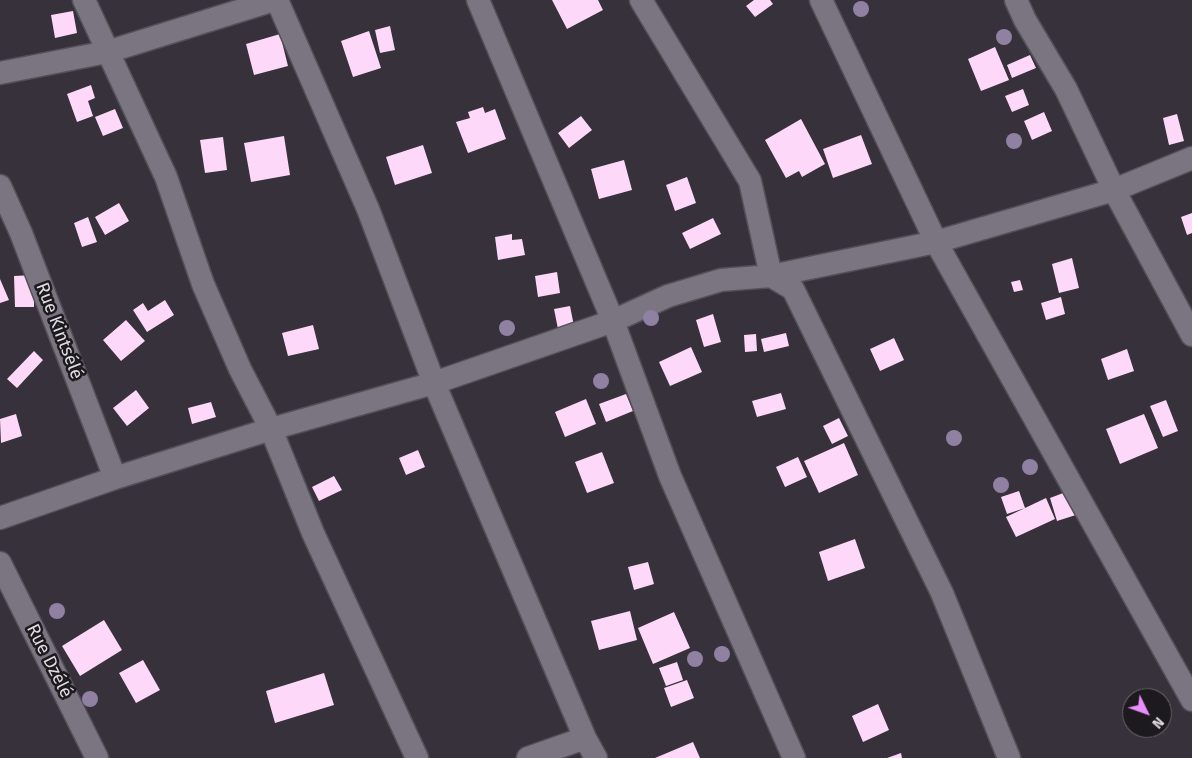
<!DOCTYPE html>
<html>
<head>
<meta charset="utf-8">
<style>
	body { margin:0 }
	#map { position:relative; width:1192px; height:758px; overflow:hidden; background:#36313b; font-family:"Fira Sans",sans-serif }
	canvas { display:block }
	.north { position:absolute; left:1122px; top:688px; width:50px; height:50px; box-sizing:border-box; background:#1c1a1e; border:1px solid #6a686c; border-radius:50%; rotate:132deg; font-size:14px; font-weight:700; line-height:20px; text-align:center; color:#dfdce2 }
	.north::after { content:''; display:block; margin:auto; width:18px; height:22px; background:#ea8dfd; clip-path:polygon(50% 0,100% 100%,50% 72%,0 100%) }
</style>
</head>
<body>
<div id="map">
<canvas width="1192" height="758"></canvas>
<div class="north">N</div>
</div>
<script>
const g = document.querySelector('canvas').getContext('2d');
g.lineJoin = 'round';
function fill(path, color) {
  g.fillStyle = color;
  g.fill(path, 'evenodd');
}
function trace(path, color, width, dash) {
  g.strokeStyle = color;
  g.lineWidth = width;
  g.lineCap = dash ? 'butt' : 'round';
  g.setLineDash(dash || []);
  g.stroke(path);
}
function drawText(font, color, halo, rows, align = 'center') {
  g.font = font + ' "Fira Sans",sans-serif';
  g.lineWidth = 5;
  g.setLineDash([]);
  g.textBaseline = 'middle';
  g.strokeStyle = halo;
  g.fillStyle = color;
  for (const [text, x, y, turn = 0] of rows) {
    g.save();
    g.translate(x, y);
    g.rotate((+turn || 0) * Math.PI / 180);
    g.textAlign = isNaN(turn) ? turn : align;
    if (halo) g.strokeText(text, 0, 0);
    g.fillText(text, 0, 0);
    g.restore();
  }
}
fill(new Path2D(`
	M 552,0 L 598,0 L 603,10 L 567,29 Z
	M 754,0 L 770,0 L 773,4 L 755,17 L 746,6 Z
	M 73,11 L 77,33 L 55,38 L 51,15 Z
	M 390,26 L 395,50 L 380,53 L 375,30 Z
	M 369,31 L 381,68 L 353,77 L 341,41 Z
	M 280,34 L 288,66 L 254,75 L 246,44 Z
	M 995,47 L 1009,80 L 981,91 L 968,59 Z
	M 1030,55 L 1036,68 L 1012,78 L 1007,65 Z
	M 91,85 L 95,98 L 88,101 L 93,116 L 77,122 L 67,94 Z
	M 1023,89 L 1029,105 L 1012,112 L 1005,96 Z
	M 483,107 L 485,113 L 495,109 L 506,139 L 468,153 L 456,122 L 470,118 L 468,112 Z
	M 115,109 L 123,128 L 103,136 L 95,117 Z
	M 1044,112 L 1052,131 L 1032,140 L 1024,121 Z
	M 1177,114 L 1184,141 L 1169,145 L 1163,118 Z
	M 581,116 L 592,130 L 569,148 L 558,133 Z
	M 801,119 L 825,164 L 802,177 L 799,171 L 786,178 L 765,140 Z
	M 861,135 L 872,164 L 833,178 L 823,149 Z
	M 284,136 L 290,175 L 251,182 L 244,143 Z
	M 223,137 L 227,170 L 205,173 L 200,140 Z
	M 423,145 L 432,173 L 395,185 L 386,157 Z
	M 624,160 L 632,190 L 599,199 L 591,169 Z
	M 687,177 L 696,203 L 675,211 L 666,185 Z
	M 119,203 L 129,221 L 105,235 L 95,217 Z
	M 1192,213 L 1192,233 L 1187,235 L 1181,217 Z
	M 88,217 L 97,242 L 82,247 L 74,223 Z
	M 713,218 L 721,234 L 690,249 L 682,233 Z
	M 512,234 L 512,240 L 522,239 L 525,255 L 498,260 L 495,237 Z
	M 1072,258 L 1079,288 L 1059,293 L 1052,264 Z
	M 557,272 L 560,293 L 538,297 L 535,276 Z
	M 34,275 L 34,307 L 15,307 L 14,276 Z
	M 0,279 L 9,300 L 0,303 Z
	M 1020,280 L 1023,290 L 1014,292 L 1011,282 Z
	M 1061,297 L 1065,314 L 1046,320 L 1041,303 Z
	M 165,300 L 174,315 L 147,332 L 133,310 L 143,303 L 148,311 Z
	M 570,306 L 575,331 L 559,334 L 554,309 Z
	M 713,314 L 721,342 L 704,347 L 696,320 Z
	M 126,320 L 145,341 L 121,361 L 103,340 Z
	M 313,325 L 319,349 L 288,356 L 282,333 Z
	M 786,333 L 789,346 L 764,352 L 761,339 Z
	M 756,334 L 757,351 L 745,352 L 744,335 Z
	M 894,338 L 904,360 L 880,371 L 870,349 Z
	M 691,347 L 702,372 L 670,386 L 659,362 Z
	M 1127,349 L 1134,371 L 1108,380 L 1101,359 Z
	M 34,351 L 43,360 L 17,388 L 7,379 Z
	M 136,390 L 149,408 L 127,426 L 113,408 Z
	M 781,393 L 786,409 L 757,417 L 752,401 Z
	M 626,394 L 633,411 L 606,422 L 599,404 Z
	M 586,399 L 596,424 L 565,437 L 555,412 Z
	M 1166,400 L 1178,431 L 1163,437 L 1150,406 Z
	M 211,402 L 216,417 L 192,424 L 188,408 Z
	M 16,414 L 22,436 L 1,443 L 0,419 Z
	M 1144,414 L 1158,448 L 1120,464 L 1106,429 Z
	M 839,418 L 848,436 L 832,444 L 823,426 Z
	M 844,443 L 858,475 L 819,493 L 804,461 Z
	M 418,450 L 425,467 L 406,475 L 399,458 Z
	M 602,452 L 614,483 L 587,493 L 575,462 Z
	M 798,457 L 807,477 L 785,487 L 776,467 Z
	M 334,476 L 342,490 L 319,501 L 312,487 Z
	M 1071,490 L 1079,514 L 1057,521 L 1050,498 Z
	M 1019,491 L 1025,508 L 1007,514 L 1001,497 Z
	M 1046,498 L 1055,519 L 1016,537 L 1006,517 Z
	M 855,539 L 865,568 L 828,581 L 819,552 Z
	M 648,562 L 654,584 L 634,590 L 628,567 Z
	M 630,611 L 637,640 L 599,650 L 591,621 Z
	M 674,612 L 690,648 L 653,664 L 638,628 Z
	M 104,620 L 122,650 L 80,676 L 62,646 Z
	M 143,660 L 160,690 L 136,703 L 119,673 Z
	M 677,662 L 683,680 L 666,686 L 659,668 Z
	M 324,673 L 334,705 L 275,723 L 266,691 Z
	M 687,680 L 694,698 L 671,707 L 664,688 Z
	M 878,704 L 889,730 L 863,742 L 852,716 Z
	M 693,742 L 700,758 L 655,758 Z
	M 901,753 L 902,758 L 887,758 Z`), '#fdd8f8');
const street = new Path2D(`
	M 84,0 L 166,177 L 203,284 L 240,369 L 271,429 L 313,533 L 417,758
	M 277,0 L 368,209 L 434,383 L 585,738 L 596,758
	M 478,0 L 613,321 L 670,476 L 794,758
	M 641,0 L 750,181 L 771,276 L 793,289 L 942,593 L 1009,758
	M 821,0 L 936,242 L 1192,700
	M 1016,0 L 1025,20 L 1066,89 L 1114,190 L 1192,335
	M 0,73 L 107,52 L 274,0
	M 0,186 L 21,233 L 115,478
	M 0,518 L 115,478 L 271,429 L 434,383 L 613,321 L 668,296 L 721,280 L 771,276 L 936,242 L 1114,190 L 1192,158
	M 0,563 L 97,758
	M 528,758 L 585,738`);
trace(street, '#535058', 25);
trace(street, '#7a7580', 22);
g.fillStyle = '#9081a2';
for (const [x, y] of [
	[861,9],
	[1004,37],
	[1014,141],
	[651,318],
	[507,328],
	[601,381],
	[954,438],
	[1030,467],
	[1001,485],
	[57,611],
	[722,654],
	[695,659],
	[90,699]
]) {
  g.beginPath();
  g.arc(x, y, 8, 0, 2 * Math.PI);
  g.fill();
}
drawText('18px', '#dfdce2', '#1c1a1e', [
	["Rue Kintsélé",59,331,69],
	["Rue Dzélé",49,661,63]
]);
</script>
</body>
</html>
